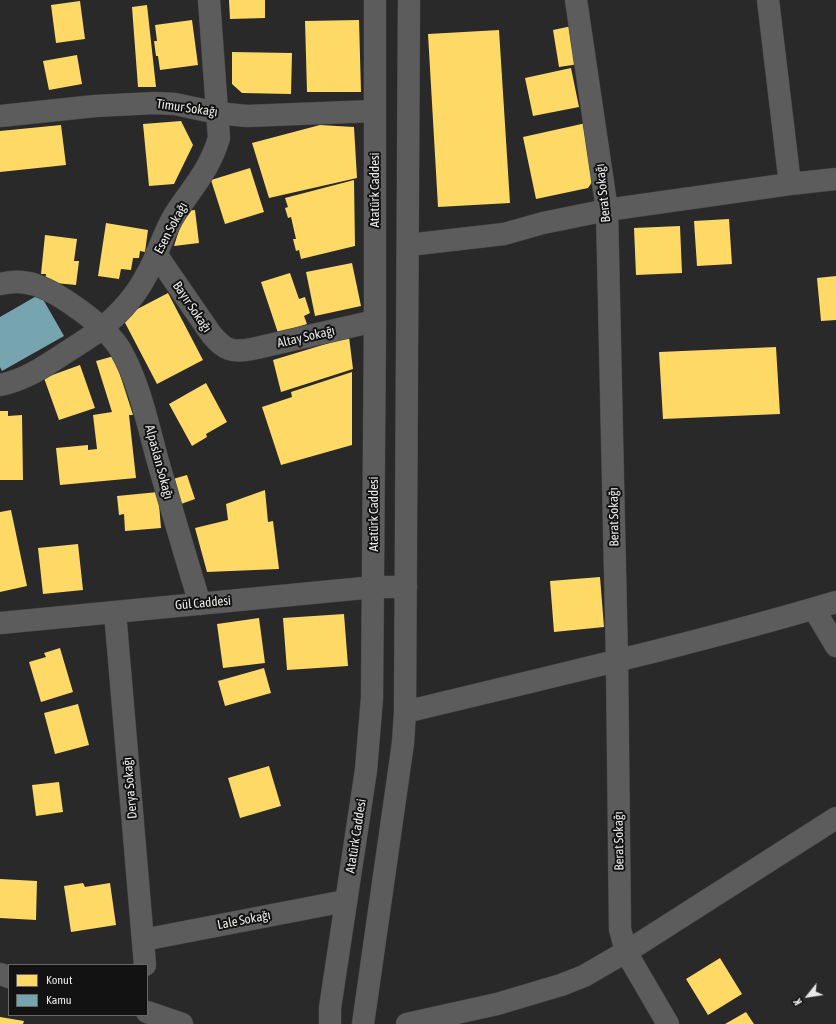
<!DOCTYPE html>
<html>
<head>
<meta charset="utf-8">
<style>
	body { margin:0 }
	#map { position:relative; width:836px; height:1024px; overflow:hidden; background:#282928; font-family:"Asap Condensed",sans-serif }
	canvas { display:block }
	.legend { position:absolute; left:8px; top:964px; width:140px; height:52px; box-sizing:border-box; background:#111211; border:1px solid #676867; margin:0; padding:5px 7px; list-style:none; font-size:12px; color:#e8e9e7 }
	.legend li { display:flex; align-items:center; gap:8px; height:20px }
	.legend b { width:20px; border:1px solid #676867 }
	.north { position:absolute; left:788px; top:976px; width:40px; height:40px; -webkit-text-stroke:3px #111211; paint-order:stroke; rotate:240deg; font-size:11px; font-weight:700; line-height:16px; text-align:center; color:#e8e9e7 }
	.north::after { content:''; display:block; margin:auto; width:14px; height:18px; background:#e8e9e7; clip-path:polygon(50% 0,100% 100%,50% 72%,0 100%) }
</style>
</head>
<body>
<div id="map">
<canvas width="836" height="1024"></canvas>
<ul class="legend">
<li><b style="height:11px;background:#ffd966"></b>Konut</li>
<li><b style="height:11px;background:#76a5af"></b>Kamu</li>
</ul>
<div class="north">K</div>
</div>
<script>
const g = document.querySelector('canvas').getContext('2d');
g.lineJoin = 'round';
function fill(path, color) {
  g.fillStyle = color;
  g.fill(path, 'evenodd');
}
function trace(path, color, width, dash) {
  g.strokeStyle = color;
  g.lineWidth = width;
  g.lineCap = dash ? 'butt' : 'round';
  g.setLineDash(dash || []);
  g.stroke(path);
}
function drawText(font, color, halo, rows, align = 'center') {
  g.font = font + ' "Asap Condensed",sans-serif';
  g.lineWidth = 4;
  g.setLineDash([]);
  g.textBaseline = 'middle';
  g.strokeStyle = halo;
  g.fillStyle = color;
  for (const [text, x, y, turn = 0] of rows) {
    g.save();
    g.translate(x, y);
    g.rotate((+turn || 0) * Math.PI / 180);
    g.textAlign = isNaN(turn) ? turn : align;
    if (halo) g.strokeText(text, 0, 0);
    g.fillText(text, 0, 0);
    g.restore();
  }
}
fill(new Path2D(`
	M 229,0 L 265,0 L 265,18 L 230,19 Z
	M 80,1 L 85,39 L 56,43 L 51,5 Z
	M 147,5 L 156,87 L 138,87 L 132,7 Z
	M 192,20 L 198,65 L 160,70 L 158,56 L 156,56 L 154,41 L 157,41 L 155,25 Z
	M 359,20 L 361,92 L 307,92 L 305,21 Z
	M 572,26 L 579,64 L 559,67 L 553,30 Z
	M 499,30 L 510,203 L 438,207 L 428,34 Z
	M 232,52 L 292,53 L 291,94 L 242,93 L 232,84 Z
	M 77,55 L 82,84 L 49,90 L 43,61 Z
	M 571,68 L 579,107 L 533,116 L 525,78 Z
	M 181,121 L 193,145 L 174,184 L 149,186 L 143,124 Z
	M 586,123 L 597,175 L 588,188 L 536,199 L 523,137 Z
	M 61,125 L 66,165 L 0,172 L 0,131 Z
	M 320,125 L 354,127 L 357,178 L 269,198 L 252,143 Z
	M 250,168 L 264,212 L 225,224 L 211,180 Z
	M 354,180 L 355,246 L 301,259 L 299,250 L 296,251 L 293,239 L 296,239 L 291,217 L 288,218 L 285,208 L 288,207 L 285,198 Z
	M 195,210 L 199,243 L 174,246 L 185,211 Z
	M 729,219 L 732,264 L 697,266 L 694,221 Z
	M 106,223 L 148,230 L 145,252 L 140,251 L 139,258 L 133,258 L 131,270 L 121,269 L 119,279 L 98,276 Z
	M 680,226 L 682,273 L 636,275 L 634,228 Z
	M 45,235 L 77,239 L 74,261 L 79,261 L 76,285 L 45,282 L 46,274 L 41,274 Z
	M 352,263 L 361,306 L 315,316 L 306,272 Z
	M 290,273 L 299,299 L 305,297 L 310,313 L 304,316 L 307,324 L 278,333 L 261,282 Z
	M 836,276 L 836,320 L 821,321 L 817,278 Z
	M 168,293 L 203,360 L 157,384 L 122,317 Z
	M 349,337 L 353,369 L 281,392 L 273,360 Z
	M 776,347 L 780,414 L 663,419 L 659,352 Z
	M 114,356 L 133,415 L 129,415 L 136,478 L 60,485 L 56,448 L 88,445 L 88,450 L 97,449 L 93,415 L 112,412 L 96,361 Z
	M 80,365 L 95,408 L 59,420 L 44,378 Z
	M 352,372 L 352,445 L 281,465 L 262,407 L 292,397 L 291,392 Z
	M 206,383 L 227,422 L 206,434 L 207,437 L 192,446 L 169,404 Z
	M 0,411 L 8,411 L 8,416 L 22,415 L 23,480 L 0,480 Z
	M 187,475 L 195,499 L 181,504 L 173,479 Z
	M 265,490 L 268,522 L 273,521 L 279,569 L 207,572 L 195,528 L 228,520 L 226,504 Z
	M 158,492 L 161,528 L 125,531 L 124,514 L 119,515 L 117,496 Z
	M 11,510 L 27,586 L 0,592 L 0,512 Z
	M 78,544 L 83,590 L 43,594 L 38,548 Z
	M 600,577 L 604,627 L 554,632 L 550,581 Z
	M 344,614 L 348,666 L 287,670 L 283,618 Z
	M 259,618 L 265,663 L 223,668 L 217,624 Z
	M 60,648 L 73,692 L 41,702 L 29,662 L 46,657 L 44,653 Z
	M 264,668 L 271,693 L 225,706 L 218,681 Z
	M 78,704 L 89,745 L 55,754 L 44,713 Z
	M 269,766 L 281,806 L 240,818 L 228,778 Z
	M 59,782 L 63,812 L 36,816 L 32,785 Z
	M 0,879 L 37,881 L 36,920 L 0,918 Z
	M 83,883 L 85,887 L 110,883 L 116,925 L 71,932 L 64,886 Z
	M 720,958 L 742,994 L 708,1015 L 686,979 Z
	M 746,1012 L 754,1024 L 725,1024 Z
	M 0,1017 L 24,1021 L 23,1024 L 0,1024 Z`), '#ffd966');
fill(new Path2D(`
	M 40,294 L 64,336 L 2,371 L 0,367 L 0,317 Z`), '#76a5af');
const minor = new Path2D(`
	M 576,0 L 607,210 L 617,660 L 620,929 L 626,952 L 668,1024
	M 768,0 L 790,184
	M 0,116 L 95,106 L 155,103 L 175,104 L 217,113 L 247,116 L 374,111
	M 408,245 L 504,234 L 543,223 L 607,210 L 790,184 L 836,179
	M 156,254 L 211,334 C 224,350 232,353 252,349 L 375,321
	M 0,284 C 12,281 24,281 36,285 C 61,294 106,326 120,349 C 139,382 147,421 157,458 C 171,507 185,555 200,604
	M 0,385 C 25,380 44,367 65,353 C 77,345 91,337 102,328 C 119,314 137,294 147,274 C 158,255 163,233 175,214 C 192,188 210,169 219,138 L 209,0
	M 814,609 L 836,646
	M 115,612 L 145,965
	M 0,623 L 374,587 L 406,587
	M 405,712 C 549,677 694,644 836,602
	M 143,940 L 345,901
	M 0,974 L 9,977
	M 147,1012 L 182,1024
	M 330,1024 L 330,1008 L 366,770 L 372,698 L 375,321 L 375,0
	M 363,1024 L 403,743 L 405,712 L 409,0
	M 407,1024 L 497,1004 L 561,985 L 584,976 L 634,947 L 836,818`);
trace(minor, '#444544', 23);
trace(minor, '#5b5c5b', 22);
drawText('13px', '#e8e9e7', '#111211', [
	["Timur Sokağı",187,108,8],
	["Atatürk Caddesi",375,190,-90],
	["Berat Sokağı",603,193,-96],
	["Esen Sokağı",171,228,-62],
	["Bayır Sokağı",192,307,56],
	["Altay Sokağı",306,337,-13],
	["Alpaslan Sokağı",159,462,75],
	["Atatürk Caddesi",374,514,-90],
	["Berat Sokağı",614,517,-91],
	["Gül Caddesi",203,603,-5],
	["Derya Sokağı",130,788,-95],
	["Atatürk Caddesi",356,836,-81],
	["Berat Sokağı",619,841,-91],
	["Lale Sokağı",244,920,-11]
]);
</script>
</body>
</html>
